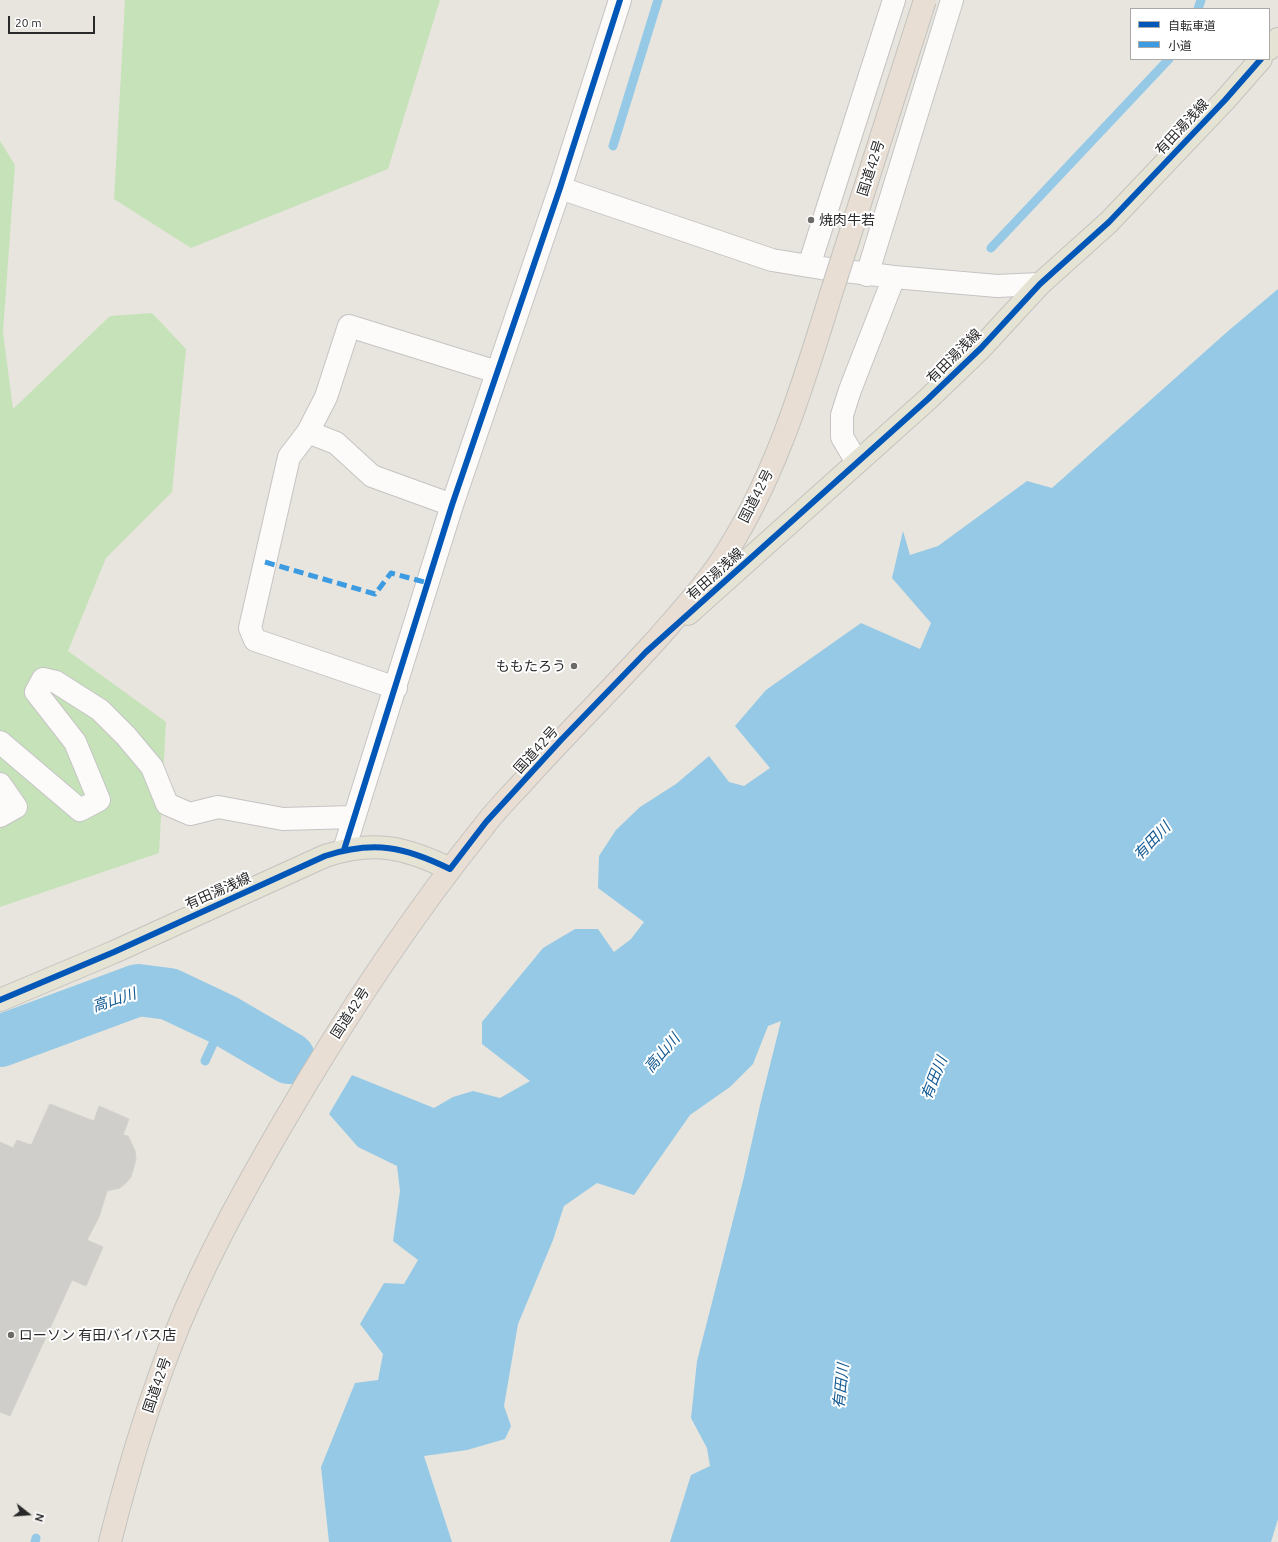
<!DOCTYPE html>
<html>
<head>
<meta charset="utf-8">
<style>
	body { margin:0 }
	#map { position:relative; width:1278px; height:1542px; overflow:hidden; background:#e8e5de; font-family:Ubuntu,"Noto Sans JP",sans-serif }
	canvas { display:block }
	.legend { position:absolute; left:1130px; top:8px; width:140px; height:52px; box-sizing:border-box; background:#fff; border:1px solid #a9a9a9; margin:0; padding:5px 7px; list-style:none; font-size:12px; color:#292929 }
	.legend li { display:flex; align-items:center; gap:8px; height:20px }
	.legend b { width:20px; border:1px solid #a9a9a9 }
	.north { position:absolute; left:8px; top:1494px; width:40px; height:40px; -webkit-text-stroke:3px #fff; paint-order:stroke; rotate:107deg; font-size:11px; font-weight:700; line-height:16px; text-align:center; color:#292929 }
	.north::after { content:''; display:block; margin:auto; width:14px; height:18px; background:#292929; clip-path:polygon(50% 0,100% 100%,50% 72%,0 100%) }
	.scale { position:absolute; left:8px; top:16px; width:87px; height:18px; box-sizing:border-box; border:2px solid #292929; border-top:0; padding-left:5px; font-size:12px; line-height:14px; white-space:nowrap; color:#292929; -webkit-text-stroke:3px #fff; paint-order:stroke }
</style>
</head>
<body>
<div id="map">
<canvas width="1278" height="1542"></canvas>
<ul class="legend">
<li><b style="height:5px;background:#0057b8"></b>自転車道</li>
<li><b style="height:5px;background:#3d9ce1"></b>小道</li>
</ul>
<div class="north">N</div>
<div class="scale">20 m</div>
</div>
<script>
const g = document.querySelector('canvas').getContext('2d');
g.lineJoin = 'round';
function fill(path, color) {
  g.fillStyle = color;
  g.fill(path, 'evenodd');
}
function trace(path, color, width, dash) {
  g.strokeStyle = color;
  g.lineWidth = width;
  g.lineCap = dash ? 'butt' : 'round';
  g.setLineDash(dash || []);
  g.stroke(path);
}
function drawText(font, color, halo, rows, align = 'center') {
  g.font = font + ' Ubuntu,"Noto Sans JP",sans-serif';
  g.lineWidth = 4;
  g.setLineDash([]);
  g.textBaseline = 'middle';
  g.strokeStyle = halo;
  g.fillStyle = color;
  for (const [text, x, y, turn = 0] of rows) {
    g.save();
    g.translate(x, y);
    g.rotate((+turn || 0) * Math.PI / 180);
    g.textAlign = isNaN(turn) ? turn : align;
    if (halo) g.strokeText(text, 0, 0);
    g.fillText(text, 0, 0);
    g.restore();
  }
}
fill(new Path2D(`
	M 125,0 L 440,0 L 388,169 L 191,248 L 114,199 Z
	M 0,141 L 15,165 L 3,332 L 13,409 L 110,316 L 152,313 L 186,349 L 172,492 L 106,558 L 68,651 L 166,722 L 159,853 L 0,907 Z`), '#c6e2b9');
fill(new Path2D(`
	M 1278,289 L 1278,1519 L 1271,1542 L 670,1542 L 691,1475 L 710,1466 L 707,1448 L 691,1418 L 697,1361 L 743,1181 L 761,1101 L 781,1021 L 768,1026 L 753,1064 L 730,1087 L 690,1115 L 634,1195 L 597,1183 L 564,1206 L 553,1240 L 518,1324 L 504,1406 L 511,1426 L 505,1439 L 467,1450 L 424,1456 L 452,1542 L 329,1542 L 321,1467 L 355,1383 L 378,1380 L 383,1354 L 360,1324 L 384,1283 L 404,1284 L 418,1260 L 393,1241 L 400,1191 L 397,1166 L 358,1147 L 329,1114 L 352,1075 L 434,1108 L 453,1097 L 473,1091 L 500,1098 L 530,1081 L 482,1044 L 482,1022 L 543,948 L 575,929 L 598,929 L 614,952 L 631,939 L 644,922 L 598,888 L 599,856 L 616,830 L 640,807 L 676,784 L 709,756 L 729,782 L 744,786 L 770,768 L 735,726 L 766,690 L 861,623 L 920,649 L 931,623 L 892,578 L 903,531 L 910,555 L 938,546 L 1027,481 L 1052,488 L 1227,332 Z`), '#95c9e6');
trace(new Path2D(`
	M 1198,9 L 1201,0
	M 613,146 L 658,0
	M 991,248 L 1169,59
	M 205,1061 L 224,1020
	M 35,1542 L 36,1538`), '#95c9e6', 9);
trace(new Path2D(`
	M 0,1041 L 138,990 L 169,994 L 224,1020 L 289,1058`), '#95c9e6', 52);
const building = new Path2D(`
	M 50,1104 L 94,1121 L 99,1106 L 129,1119 L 123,1135 L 128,1136 L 132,1144 L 135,1151 L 136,1159 L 131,1177 L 126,1183 L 120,1188 L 107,1191 L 99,1217 L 87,1240 L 103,1247 L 86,1286 L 72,1280 L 10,1416 L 0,1412 L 0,1142 L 13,1148 L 17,1140 L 31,1145 Z`);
fill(building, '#d0ceca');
trace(building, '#d2d0cb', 1);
const street = new Path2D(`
	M 560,188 L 772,260 L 821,268 L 894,277 L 997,286 L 1040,284
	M 809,266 L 894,0
	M 867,275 L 952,0
	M 308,432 L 336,443 L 372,476 L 452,505
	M 857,462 L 842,437 L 842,415 L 850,390 L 894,277
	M 396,688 L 255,640 L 250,628 L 289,457 L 308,432 L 326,397 L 349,326 L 497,372
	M 0,742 L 80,810 L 99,800 L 75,742 L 36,692 L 43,679 L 56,682 L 100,710 L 126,736 L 152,767 L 167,804 L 190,814 L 218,807 L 283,819 L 354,817
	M 0,784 L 16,807 L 0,816
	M 344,850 L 452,505 L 560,188 L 620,0`);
const primary = new Path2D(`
	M 1269,49 L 1278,39
	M 688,614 L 928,399 L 981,348 L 1040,284 L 1109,222 L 1225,100 L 1261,59
	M 0,1000 L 114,952 L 325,856 C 374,840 405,847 450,869`);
const highway = new Path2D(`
	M 110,1542 C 126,1478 145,1414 168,1353 C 198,1273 240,1197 283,1123 C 343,1020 409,919 484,826 C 496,810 510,796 523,782 C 567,733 614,687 658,638 C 679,614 701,590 719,564 C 774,482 802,388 831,294`);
trace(street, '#c5c4c4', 24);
trace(primary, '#c4c3c0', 24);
trace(highway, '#c4c3c0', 24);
trace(street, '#fcfbfa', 22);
trace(primary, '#e5e3d4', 22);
trace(highway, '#e8ded3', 22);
const highwayBridge = new Path2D(`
	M 831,294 L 925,0`);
trace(highwayBridge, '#c4c3c0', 24, []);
trace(highwayBridge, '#e8ded3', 22);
trace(new Path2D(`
	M 265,562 L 375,594 L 391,573 L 428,583`), '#3d9ce1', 5, [10, 5]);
trace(new Path2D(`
	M 344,850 L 452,505 L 560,188 L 620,0
	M 0,1000 L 114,952 L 325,856 C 374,840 405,847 450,869 L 486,822 L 561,740 L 646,652 L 928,399 L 981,348 L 1040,284 L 1109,222 L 1225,100 L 1261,59`), '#0057b8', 6);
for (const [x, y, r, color] of [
	[811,220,4,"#6c6b68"],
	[574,666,4,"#6c6b68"],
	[11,1335,4,"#6c6b68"]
]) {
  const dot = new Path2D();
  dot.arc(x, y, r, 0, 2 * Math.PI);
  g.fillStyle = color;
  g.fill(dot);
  trace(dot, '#fff', 1.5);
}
drawText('14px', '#292929', '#fff', [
	["有田湯浅線",1182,127,-47],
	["国道42号",871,168,-72],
	["有田湯浅線",954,356,-45],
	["国道42号",756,496,-63],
	["有田湯浅線",715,574,-42],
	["国道42号",536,750,-48],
	["有田湯浅線",218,891,-24],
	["国道42号",350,1013,-57],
	["国道42号",157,1385,-71]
]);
drawText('14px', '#292929', '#fff', [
	["焼肉牛若",819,220],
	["ももたろう",566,666,"right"],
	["ローソン 有田バイパス店",19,1335]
], 'left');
drawText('italic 15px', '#135a93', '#fff', [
	["有田川",1152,841,-46],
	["高山川",114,1000,-18],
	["高山川",662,1053,-50],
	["有田川",934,1078,-68],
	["有田川",841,1386,-84]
]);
</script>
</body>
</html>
